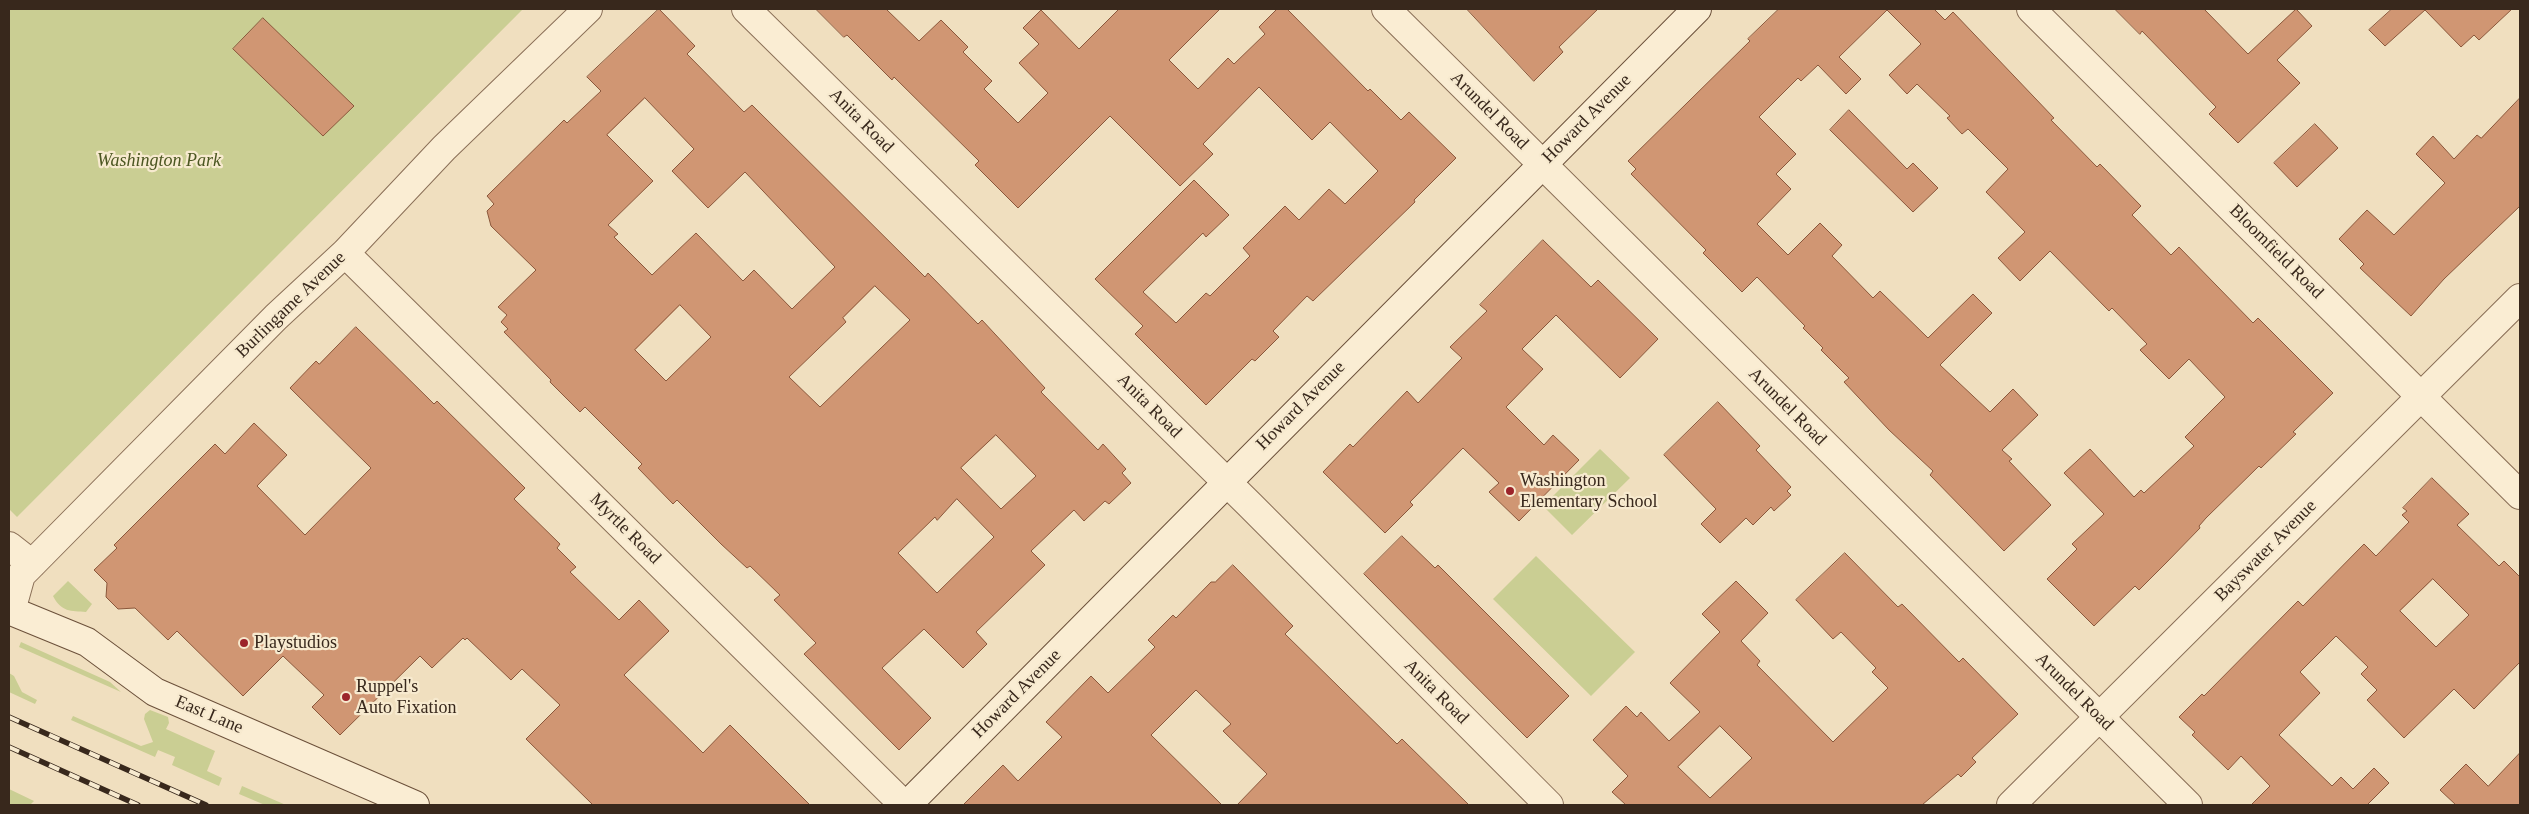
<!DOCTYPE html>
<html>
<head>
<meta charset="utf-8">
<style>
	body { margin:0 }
	#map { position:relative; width:2529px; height:814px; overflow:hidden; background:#f0dfbf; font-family:Georgia,serif }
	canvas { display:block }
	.frame { position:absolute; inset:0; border:10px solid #38281c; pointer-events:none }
</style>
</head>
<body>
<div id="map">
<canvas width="2529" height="814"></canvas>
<div class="frame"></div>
</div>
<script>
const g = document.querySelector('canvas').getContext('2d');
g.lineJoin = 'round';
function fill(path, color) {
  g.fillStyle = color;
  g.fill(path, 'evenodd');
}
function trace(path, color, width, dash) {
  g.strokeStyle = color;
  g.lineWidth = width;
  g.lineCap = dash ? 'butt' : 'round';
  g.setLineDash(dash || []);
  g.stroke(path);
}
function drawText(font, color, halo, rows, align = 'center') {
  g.font = font + ' Georgia,serif';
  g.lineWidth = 4.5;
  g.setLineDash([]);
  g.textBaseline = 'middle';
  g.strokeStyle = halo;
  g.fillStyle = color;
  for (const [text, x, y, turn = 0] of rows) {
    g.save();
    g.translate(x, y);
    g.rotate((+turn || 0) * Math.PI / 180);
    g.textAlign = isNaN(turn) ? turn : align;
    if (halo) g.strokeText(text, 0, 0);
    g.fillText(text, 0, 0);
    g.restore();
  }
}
fill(new Path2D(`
	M 9,9 L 523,9 L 17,517 L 9,509 Z
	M 1600,449 L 1630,478 L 1572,535 L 1543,506 Z
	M 1536,556 L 1635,652 L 1591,696 L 1493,599 Z
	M 68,581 L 92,604 L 86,612 C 71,611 61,612 53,596 Z
	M 21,642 L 110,682 L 121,692 L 19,647 Z
	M 9,673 L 14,676 L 22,692 L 37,700 L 35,704 L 9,692 Z
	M 150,710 L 168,717 L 169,723 L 166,729 L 215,751 L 207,771 L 222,778 L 219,786 L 172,765 L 175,757 L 158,750 L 155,757 L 71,720 L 73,716 L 141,746 L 153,742 L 144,719 L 145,714 Z
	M 242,786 L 286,805 L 265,805 L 239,794 Z
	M 9,789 L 34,801 L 30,805 L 9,805 Z`), '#cace93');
const building = new Path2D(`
	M 659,9 L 695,46 L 687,54 L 744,112 L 752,105 L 925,277 L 928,273 L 978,324 L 982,320 L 1045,388 L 1041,392 L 1098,450 L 1103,444 L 1126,469 L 1122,473 L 1131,483 L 1109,504 L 1105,501 L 1084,521 L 1074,510 L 1031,551 L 1045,565 L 976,632 L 987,644 L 963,668 L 924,629 L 882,668 L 931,718 L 899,750 L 804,654 L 816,643 L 774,600 L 780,595 L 750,566 L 747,568 L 721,544 L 677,500 L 673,504 L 638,468 L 642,464 L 585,407 L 580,412 L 550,382 L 551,380 L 504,332 L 508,329 L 501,322 L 507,315 L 498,307 L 536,270 L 491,226 L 487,211 L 494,204 L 487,196 L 564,120 L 567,123 L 601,91 L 587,77 ZM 645,98 L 694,149 L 672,171 L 708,208 L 745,172 L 835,267 L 792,309 L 754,270 L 743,281 L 696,233 L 652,275 L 614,237 L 618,234 L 608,225 L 653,181 L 607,135 ZM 875,286 L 910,320 L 820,407 L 789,377 L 846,322 L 843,318 ZM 680,305 L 711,337 L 666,381 L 635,350 ZM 996,435 L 1036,476 L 1001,509 L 961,468 ZM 957,499 L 994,537 L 937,593 L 898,553 L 935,517 L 937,520 Z
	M 816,9 L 886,9 L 919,41 L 941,20 L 968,47 L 963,52 L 992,81 L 984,89 L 1018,123 L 1048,93 L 1019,63 L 1039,44 L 1023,28 L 1041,10 L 1079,49 L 1119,9 L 1220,9 L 1169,60 L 1198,89 L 1228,58 L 1234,64 L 1265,34 L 1259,27 L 1277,9 L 1287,9 L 1368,91 L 1370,89 L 1401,120 L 1409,112 L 1456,158 L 1414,200 L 1415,202 L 1313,301 L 1307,296 L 1273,331 L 1279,337 L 1255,361 L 1252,359 L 1206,405 L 1135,334 L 1143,326 L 1095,279 L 1194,180 L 1229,215 L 1206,237 L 1203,233 L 1143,292 L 1176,323 L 1206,293 L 1210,296 L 1250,256 L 1243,248 L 1285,206 L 1299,220 L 1329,189 L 1345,204 L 1378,171 L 1330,122 L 1312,140 L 1259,87 L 1203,144 L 1213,154 L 1180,186 L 1110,116 L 1018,208 L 975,165 L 979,161 L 894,77 L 892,80 L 847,35 L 844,37 Z
	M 1467,9 L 1598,9 L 1559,47 L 1563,52 L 1534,81 Z
	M 1779,9 L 1934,9 L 1945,20 L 1953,12 L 2054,118 L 2051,120 L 2097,167 L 2100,164 L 2141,206 L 2132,215 L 2171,255 L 2179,247 L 2253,323 L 2258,318 L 2333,393 L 2293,432 L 2296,434 L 2261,468 L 2259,466 L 2206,518 L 2199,526 L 2200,528 L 2166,563 L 2139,590 L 2135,586 L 2094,626 L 2047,579 L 2077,549 L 2072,544 L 2104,514 L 2064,473 L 2090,449 L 2134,497 L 2141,490 L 2144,493 L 2194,446 L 2185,437 L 2225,397 L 2189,359 L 2169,379 L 2140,350 L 2147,344 L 2112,308 L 2109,311 L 2050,251 L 2020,281 L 1998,258 L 2025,232 L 1986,192 L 2008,169 L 1968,129 L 1962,134 L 1947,118 L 1950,116 L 1917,84 L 1907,94 L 1889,75 L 1921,44 L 1887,10 L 1839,57 L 1861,79 L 1846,94 L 1818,65 L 1801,81 L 1798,78 L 1759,117 L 1796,154 L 1776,174 L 1791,189 L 1757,224 L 1788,255 L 1820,223 L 1842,245 L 1832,256 L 1873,298 L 1880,291 L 1928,338 L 1973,294 L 1992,313 L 1940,365 L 1990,412 L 2013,389 L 2038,415 L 2002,450 L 2012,459 L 2009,461 L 2051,505 L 2004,551 L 1930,475 L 1933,471 L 1889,430 L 1844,382 L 1849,378 L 1821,350 L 1823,348 L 1803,328 L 1805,326 L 1757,277 L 1742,292 L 1703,253 L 1706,250 L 1631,174 L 1636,169 L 1628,161 L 1750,41 L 1748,39 Z
	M 2115,9 L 2204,9 L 2248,54 L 2296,9 L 2312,26 L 2277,60 L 2300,83 L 2238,143 L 2209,114 L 2216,107 L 2142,31 L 2140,34 Z
	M 2392,9 L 2512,9 L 2479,40 L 2474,35 L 2461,47 L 2425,10 L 2385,46 L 2369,30 Z
	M 263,18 L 354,106 L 323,136 L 233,49 Z
	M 2520,98 L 2520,206 L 2444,279 L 2411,316 L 2360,268 L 2364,264 L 2339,239 L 2367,210 L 2394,235 L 2445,183 L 2416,154 L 2433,136 L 2454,159 L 2477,135 L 2481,138 Z
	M 1849,110 L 1907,169 L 1913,163 L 1938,188 L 1913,212 L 1830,130 Z
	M 2315,124 L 2338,148 L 2297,187 L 2274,163 Z
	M 1543,240 L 1591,287 L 1598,280 L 1658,339 L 1620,378 L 1556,315 L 1522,349 L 1543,369 L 1506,407 L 1544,445 L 1553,435 L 1579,460 L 1519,521 L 1489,492 L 1499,483 L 1463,448 L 1410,502 L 1413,505 L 1385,533 L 1323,472 L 1350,444 L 1353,447 L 1407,391 L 1418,403 L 1462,358 L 1450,347 L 1487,311 L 1480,305 Z
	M 356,327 L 434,404 L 437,401 L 525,488 L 514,499 L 560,544 L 557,548 L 576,567 L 570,572 L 619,620 L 639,600 L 669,631 L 624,675 L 703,753 L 730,725 L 810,805 L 593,805 L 526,739 L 560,705 L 522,669 L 511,680 L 467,638 L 465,640 L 463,638 L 432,668 L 420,656 L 340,735 L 312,707 L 324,695 L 283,656 L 243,696 L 177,631 L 168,640 L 135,608 L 118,609 L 106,597 L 107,583 L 94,570 L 117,548 L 114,545 L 215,444 L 225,454 L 254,423 L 287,455 L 257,486 L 305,535 L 371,468 L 290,388 L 316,361 L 319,364 Z
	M 1718,402 L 1760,446 L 1756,450 L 1791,487 L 1787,491 L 1791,495 L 1774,511 L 1771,507 L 1753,525 L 1746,518 L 1720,543 L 1701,524 L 1716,509 L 1664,455 Z
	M 2432,478 L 2469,514 L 2457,525 L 2499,566 L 2504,561 L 2520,577 L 2520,662 L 2474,709 L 2454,689 L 2404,738 L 2367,700 L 2377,690 L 2361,674 L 2368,667 L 2336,636 L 2300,672 L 2320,693 L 2279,735 L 2332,786 L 2341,777 L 2353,789 L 2374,768 L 2389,783 L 2368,804 L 2369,805 L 2251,805 L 2270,786 L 2241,756 L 2228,770 L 2192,735 L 2195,732 L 2179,717 L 2202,694 L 2204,696 L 2298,601 L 2303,606 L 2364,544 L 2376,556 L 2409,522 L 2402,515 L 2407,511 L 2403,508 ZM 2433,579 L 2469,615 L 2436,647 L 2400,611 Z
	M 1402,536 L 1435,568 L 1438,565 L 1569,696 L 1527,738 L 1364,574 Z
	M 1845,553 L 1898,607 L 1902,604 L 1959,662 L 1963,658 L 2018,714 L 1972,758 L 1976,762 L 1961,777 L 1958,774 L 1922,805 L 1626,805 L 1612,792 L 1628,776 L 1593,740 L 1626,706 L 1637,717 L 1641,712 L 1669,741 L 1700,712 L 1670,683 L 1720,632 L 1702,614 L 1736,581 L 1768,613 L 1741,641 L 1760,661 L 1757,665 L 1833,742 L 1888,688 L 1872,672 L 1876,668 L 1841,632 L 1833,639 L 1796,600 ZM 1720,726 L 1752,758 L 1710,798 L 1678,767 Z
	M 1233,565 L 1293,626 L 1285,634 L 1397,744 L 1402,739 L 1469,805 L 1237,805 L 1267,774 L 1223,731 L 1231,724 L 1196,690 L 1151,735 L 1222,805 L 963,805 L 1003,765 L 1018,781 L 1062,737 L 1046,722 L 1091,676 L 1108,693 L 1155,647 L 1148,640 L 1173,615 L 1176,618 L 1211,582 L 1215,582 Z
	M 2520,753 L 2520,805 L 2456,805 L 2440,790 L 2466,764 L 2488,786 Z`);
fill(building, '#d09673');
trace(building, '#8a573b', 1);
const street = new Path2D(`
	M 746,9 L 1250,505 L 1549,805
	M 1386,9 L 2188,805
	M 2031,9 L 2520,495
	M 345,253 L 904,805
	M 9,546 L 32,564
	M 11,611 L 21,575 L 28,568 L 276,317 L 345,253 L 444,148 L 588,9
	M 2011,805 L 2520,298`);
const secondary = new Path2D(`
	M 9,610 L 87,642 L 155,692 L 415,805
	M 907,805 L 1697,9`);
trace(street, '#8a6f57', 30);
trace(secondary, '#6b503a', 30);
trace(street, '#faedd3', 28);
trace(secondary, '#faedd3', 28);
const rail = new Path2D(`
	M 9,717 L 206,805
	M 9,747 L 138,805`);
trace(rail, '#38281c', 5.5);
trace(rail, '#f7eacf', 4, [11]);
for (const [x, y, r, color] of [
	[1510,491,5,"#9c242a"],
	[244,643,5,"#9c242a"],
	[346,697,5,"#9c242a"]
]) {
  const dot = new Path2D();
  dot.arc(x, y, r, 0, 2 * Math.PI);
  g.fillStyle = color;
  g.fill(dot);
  trace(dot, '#f7eacf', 2);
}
drawText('18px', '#38281c', '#f7eacf', [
	["Arundel Road",1489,111,45],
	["Howard Avenue",1587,119,-45],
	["Anita Road",861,121,45],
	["Bloomfield Road",2276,252,45],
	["Burlingame Avenue",291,305,-44],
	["Anita Road",1149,406,45],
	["Howard Avenue",1301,406,-45],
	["Arundel Road",1787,407,45],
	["Myrtle Road",625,529,45],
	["Bayswater Avenue",2266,551,-45],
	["Anita Road",1436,692,45],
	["Arundel Road",2074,692,45],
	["Howard Avenue",1017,694,-45],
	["East Lane",209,715,23]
]);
drawText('italic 18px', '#4b5621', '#f7eacf', [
	["Washington Park",159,161]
]);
drawText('18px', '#38281c', '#f7eacf', [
	["Washington",1520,481],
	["Elementary School",1520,502],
	["Playstudios",254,643],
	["Ruppel's",356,687],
	["Auto Fixation",356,708]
], 'left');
</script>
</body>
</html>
